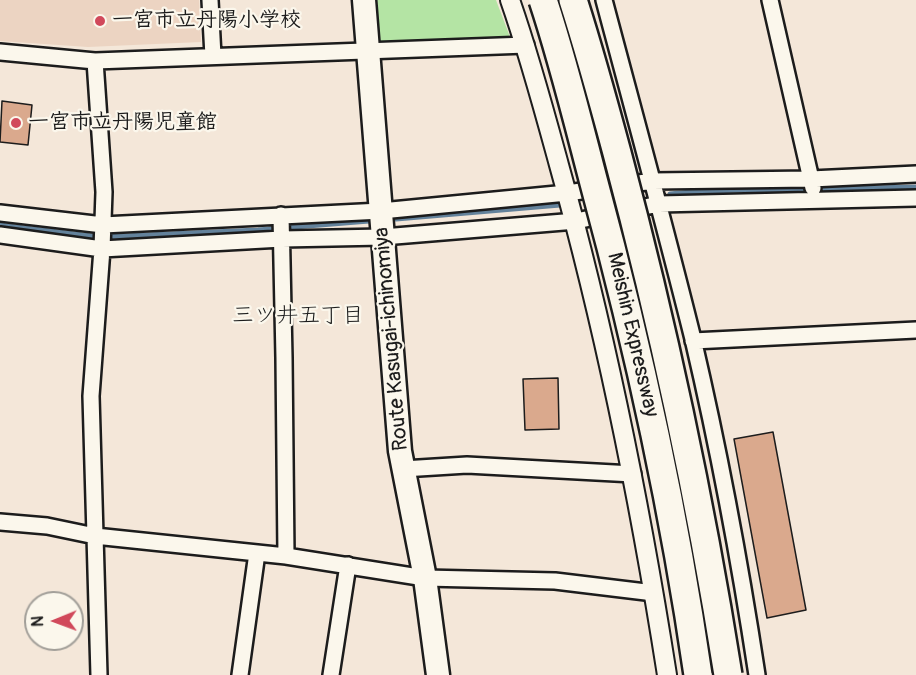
<!DOCTYPE html>
<html>
<head>
<meta charset="utf-8">
<style>
	body { margin:0 }
	#map { position:relative; width:916px; height:675px; overflow:hidden; background:#f4e7d9; font-family:Pangolin,sans-serif }
	canvas { display:block }
	.north { position:absolute; left:24px; top:591px; width:60px; height:60px; box-sizing:border-box; background:#fbf7ec; border:2px solid #a29f99; border-radius:50%; rotate:269deg; font-size:16px; font-weight:700; line-height:24px; text-align:center; color:#1c1c1c }
	.north::after { content:''; display:block; margin:auto; width:21px; height:27px; background:#d1495b; clip-path:polygon(50% 0,100% 100%,50% 72%,0 100%) }
</style>
</head>
<body>
<div id="map">
<canvas width="916" height="675"></canvas>
<div class="north">N</div>
</div>
<script>
const g = document.querySelector('canvas').getContext('2d');
g.lineJoin = 'round';
function fill(path, color) {
  g.fillStyle = color;
  g.fill(path, 'evenodd');
}
function trace(path, color, width, dash) {
  g.strokeStyle = color;
  g.lineWidth = width;
  g.lineCap = dash ? 'butt' : 'round';
  g.setLineDash(dash || []);
  g.stroke(path);
}
function drawText(font, color, halo, rows, align = 'center') {
  g.font = font + ' Pangolin,"Klee One",sans-serif';
  g.lineWidth = 4.5;
  g.setLineDash([]);
  g.textBaseline = 'middle';
  g.strokeStyle = halo;
  g.fillStyle = color;
  for (const [text, x, y, turn = 0] of rows) {
    g.save();
    g.translate(x, y);
    g.rotate((+turn || 0) * Math.PI / 180);
    g.textAlign = isNaN(turn) ? turn : align;
    if (halo) g.strokeText(text, 0, 0);
    g.fillText(text, 0, 0);
    g.restore();
  }
}
fill(new Path2D(`
	M 0,0 L 199,0 L 201,42 L 88,47 L 0,41 Z`), '#ecd4c2');
fill(new Path2D(`
	M 375,0 L 496,0 L 510,37 L 378,42 Z`), '#b4e4a4');
trace(new Path2D(`
	M 825,189 L 916,187
	M 670,194 L 701,191 L 802,189
	M 396,219 L 560,205
	M 0,225 L 100,237 L 258,230 L 369,221`), '#63829b', 5);
const building = new Path2D(`
	M 2,101 L 32,105 L 28,145 L 0,142 Z
	M 558,378 L 559,429 L 525,430 L 523,379 Z
	M 773,432 L 806,610 L 767,618 L 734,439 Z`);
fill(building, '#daa98d');
trace(building, '#1c1c1c', 1.5);
const minor = new Path2D(`
	M 210,0 L 213,56
	M 604,0 C 634,113 665,226 693,339 C 719,450 740,563 757,675
	M 770,0 L 813,188
	M 0,52 L 95,61 L 526,45
	M 95,61 L 104,192 L 102,249 L 91,396 L 99,675
	M 0,213 L 103,225 L 381,211 L 567,193 L 653,181 L 811,179 L 916,174
	M 281,215 L 284,358 L 286,556
	M 0,235 L 102,249 L 282,239 L 383,237 L 576,221 L 659,204 L 916,198
	M 693,341 L 916,330
	M 403,469 L 467,465 L 633,474
	M 0,522 L 47,526 L 95,536 L 286,556 L 425,578 L 555,581 L 654,593
	M 240,675 L 257,553
	M 331,675 L 348,565`);
const tertiary = new Path2D(`
	M 510,0 C 529,54 544,110 559,165 C 606,333 640,503 667,675`);
const primary = new Path2D(`
	M 364,0 L 400,451 L 425,578 L 438,675`);
trace(minor, '#1c1c1c', 20);
trace(tertiary, '#1c1c1c', 22);
trace(primary, '#1c1c1c', 27);
trace(minor, '#fbf7ec', 15);
trace(tertiary, '#fbf7ec', 18);
trace(primary, '#fbf7ec', 22);
const motorwayBridge = new Path2D(`
	M 543,0 C 563,60 578,122 594,183 C 638,345 674,509 698,675
	M 573,0 C 589,50 603,101 617,153 C 663,325 700,499 728,675`);
trace(motorwayBridge, '#1c1c1c', 32, []);
trace(motorwayBridge, '#fbf7ec', 27);
for (const [x, y, r, color] of [
	[100,21,6,"#d1495b"],
	[16,123,6,"#d1495b"]
]) {
  const dot = new Path2D();
  dot.arc(x, y, r, 0, 2 * Math.PI);
  g.fillStyle = color;
  g.fill(dot);
  trace(dot, '#fbf7ec', 2);
}
drawText('bold 21px', '#1c1c1c', '#fbf7ec', [
	["一宮市立丹陽小学校",112,21],
	["一宮市立丹陽児童館",28,123]
], 'left');
drawText('21px', '#1c1c1c', '#fbf7ec', [
	["Meishin Expressway",632,335,77],
	["Route Kasugai-ichinomiya",392,339,-95]
]);
drawText('22px', '#1c1c1c', '#fbf7ec', [
	["三ツ井五丁目",298,316]
]);
</script>
</body>
</html>
